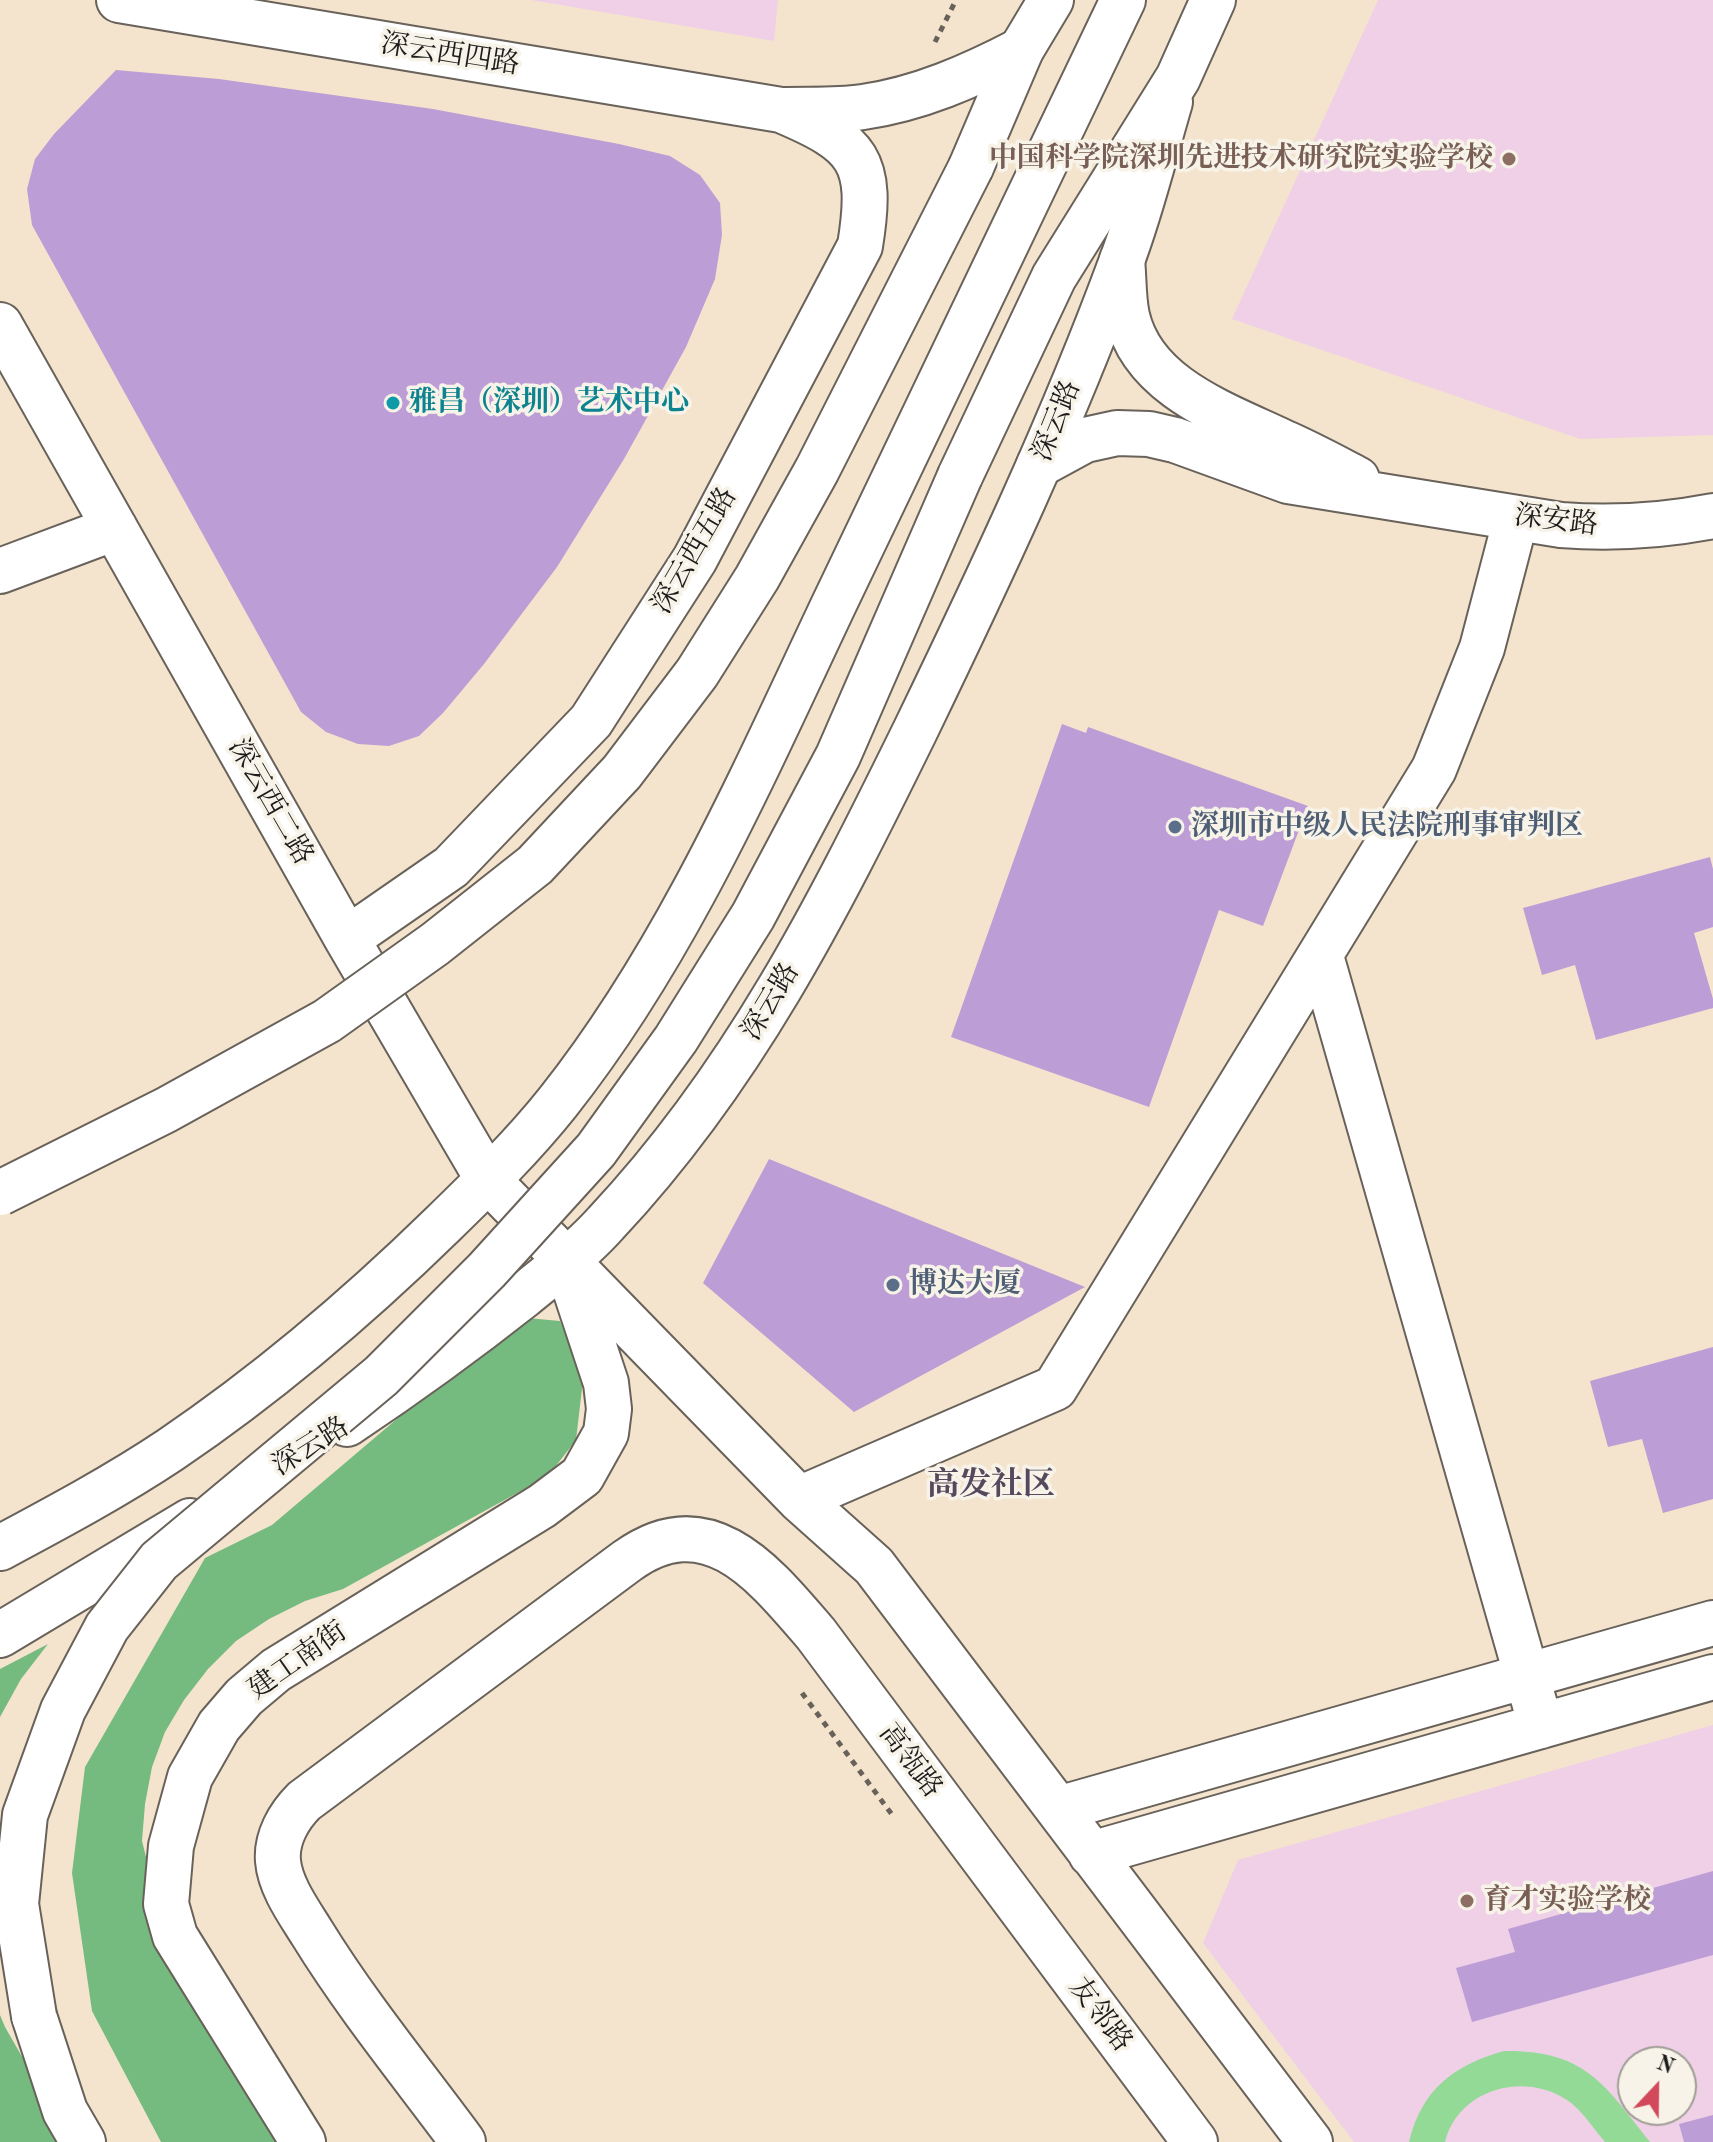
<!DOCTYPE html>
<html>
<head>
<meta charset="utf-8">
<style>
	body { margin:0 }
	#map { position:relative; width:1713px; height:2142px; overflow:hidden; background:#f5e4cd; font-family:"Old Standard TT",serif }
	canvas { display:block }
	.north { position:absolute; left:1617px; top:2046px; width:80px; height:80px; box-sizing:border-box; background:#f7f3e8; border:2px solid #9f9d96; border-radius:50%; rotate:22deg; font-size:22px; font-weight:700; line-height:32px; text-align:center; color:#1c1c1c }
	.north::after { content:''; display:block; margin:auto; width:28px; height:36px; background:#d1495b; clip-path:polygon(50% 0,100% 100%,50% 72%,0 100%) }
</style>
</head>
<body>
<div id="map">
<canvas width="1713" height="2142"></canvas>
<div class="north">N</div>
</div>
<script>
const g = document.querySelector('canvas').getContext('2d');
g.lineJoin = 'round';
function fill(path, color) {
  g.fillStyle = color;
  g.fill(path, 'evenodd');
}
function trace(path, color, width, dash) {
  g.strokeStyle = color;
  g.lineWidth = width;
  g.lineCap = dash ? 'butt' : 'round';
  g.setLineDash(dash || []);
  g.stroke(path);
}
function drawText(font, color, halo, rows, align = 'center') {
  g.font = font + ' "Old Standard TT","Noto Serif SC",serif';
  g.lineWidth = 7;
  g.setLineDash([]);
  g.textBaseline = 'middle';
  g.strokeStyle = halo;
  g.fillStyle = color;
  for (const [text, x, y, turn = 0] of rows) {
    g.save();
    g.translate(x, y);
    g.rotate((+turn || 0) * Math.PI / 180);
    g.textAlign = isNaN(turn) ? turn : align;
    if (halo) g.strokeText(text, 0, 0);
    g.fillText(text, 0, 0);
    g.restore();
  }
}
fill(new Path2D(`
	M 531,0 L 778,0 L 774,41 Z
	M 1378,0 L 1713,0 L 1713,435 L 1580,439 L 1232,319 Z
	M 1713,1725 L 1713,2142 L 1354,2142 L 1203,1943 L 1238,1860 ZM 1633,2062 L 1681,2062 L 1681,2110 L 1633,2110 Z`), '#efd0e6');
fill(new Path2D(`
	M 1504,2051 C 1585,2050 1604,2084 1650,2142 L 1605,2142 C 1593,2128 1582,2110 1567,2100 C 1524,2071 1458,2089 1445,2142 L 1409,2142 C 1422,2089 1454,2065 1504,2051 Z`), '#92da95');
fill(new Path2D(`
	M 517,1317 L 560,1321 L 583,1380 L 576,1440 L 548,1476 L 343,1589 L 305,1601 L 269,1619 L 236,1641 L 208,1669 L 184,1700 L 165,1732 L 152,1767 L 145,1804 L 142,1841 L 174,1969 L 281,2142 L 161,2142 L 92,2011 L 72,1873 L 85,1767 L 205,1558 L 272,1525 Z
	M 48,1644 L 21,1679 L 0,1717 L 0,1669 Z
	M 0,2015 L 5,2027 L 71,2142 L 0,2142 Z`), '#75ba7e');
fill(new Path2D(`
	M 116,70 L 219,79 L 433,109 L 619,144 L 670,156 L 700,175 L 720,203 L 722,235 L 715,279 L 686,347 L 624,459 L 557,567 L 484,664 L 443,713 L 419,736 L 389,746 L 358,744 L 326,732 L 301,712 L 32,225 L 27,189 L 35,159 L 54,134 Z
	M 1062,724 L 1086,733 L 1088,727 L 1308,806 L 1263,926 L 1219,910 L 1149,1107 L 951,1037 Z
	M 1710,857 L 1713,869 L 1713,927 L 1694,933 L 1713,999 L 1713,1008 L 1596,1040 L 1575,965 L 1542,975 L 1523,908 Z
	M 769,1159 L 1085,1287 L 854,1412 L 703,1283 Z
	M 1713,1347 L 1713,1499 L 1663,1513 L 1642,1439 L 1608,1447 L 1590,1381 Z
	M 1713,1871 L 1713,1955 L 1472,2022 L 1456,1968 L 1515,1952 L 1508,1929 Z
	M 1713,2115 L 1713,2142 L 1684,2142 L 1679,2124 Z`), '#bd9dd5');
const minor = new Path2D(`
	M 119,0 L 781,110 C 808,109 836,111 863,107 C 919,99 971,76 1021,50
	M 1122,260 C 1124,278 1123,298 1127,316 C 1143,388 1227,415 1285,443 C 1310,454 1334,467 1357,479
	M 0,325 L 347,939 L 488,1180 L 799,1499 L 874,1566 L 1310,2142
	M 1039,465 L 1085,440 L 1117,433 L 1149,434 L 1175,440 L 1288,481 L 1561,525 C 1613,529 1661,526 1713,516
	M 0,571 L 115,528
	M 347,939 L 451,867 L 591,721 L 695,559 L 860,246 C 874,160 859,143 781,110
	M 1321,956 L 1541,1726
	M 799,1499 L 1055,1388 L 1434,769 L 1482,648 L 1516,518
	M 1058,1809 L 1713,1623
	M 1091,1854 L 1713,1677
	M 303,2142 L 175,1936 L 166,1904 L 171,1846 L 190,1777 L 219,1726 L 244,1697 L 276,1670 L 542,1506 L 582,1476 L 606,1433 L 609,1409 L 606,1383 L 569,1271
	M 463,2142 C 412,2073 357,2006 312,1933 C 299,1912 280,1886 278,1861 C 276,1838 289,1816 304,1801 L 627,1561 C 709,1502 765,1575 816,1634 L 1195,2142`);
const major = new Path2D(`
	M 347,1424 C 407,1384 465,1342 522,1297 C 551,1273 581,1251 606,1223 C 743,1077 827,910 915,731 C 989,578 1062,423 1121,263 C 1141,211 1154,156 1170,102
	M 0,1548 C 58,1517 116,1486 170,1450 C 269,1383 358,1307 443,1224 C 483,1185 523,1146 558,1102 C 676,953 753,775 834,604 C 931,403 1028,202 1123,0
	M 0,1635 L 190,1521`);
const highway = new Path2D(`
	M 971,167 L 1021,50 L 1051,0
	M 960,476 L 1054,277 L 1178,78 L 1213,0
	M 34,2016 L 65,2111 L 83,2142`);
trace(minor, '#68625a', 48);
trace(major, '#68625a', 48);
trace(highway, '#68625a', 48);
trace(new Path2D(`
	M 935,42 L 956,0
	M 802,1693 L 893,1816`), '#68625a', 5, [6, 6]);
trace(minor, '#fff', 44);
trace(major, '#fff', 44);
trace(highway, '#fff', 44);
const highwayBridge = new Path2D(`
	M 0,1193 L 166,1110 L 327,1021 L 435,944 L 535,865 L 622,772 L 697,673 L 757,578 L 817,470 L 971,167
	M 34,2016 L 16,1904 L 25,1815 L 63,1710 L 107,1627 L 159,1561 L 381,1376 L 487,1270 L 596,1150 L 676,1039 L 753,916 L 838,756 L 960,476`);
trace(highwayBridge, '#68625a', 48, []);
trace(highwayBridge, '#fff', 44);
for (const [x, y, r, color] of [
	[1509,159,8,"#8d6e63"],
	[393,403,8,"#0f9aa8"],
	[1175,827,8,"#5c6f8a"],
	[893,1285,8,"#5c6f8a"],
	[1467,1901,8,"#8d6e63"]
]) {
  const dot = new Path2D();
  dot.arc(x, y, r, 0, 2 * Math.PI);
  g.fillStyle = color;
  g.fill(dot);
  trace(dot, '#f7f3e8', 3);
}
drawText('28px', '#1c1c1c', '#f7f3e8', [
	["深云西四路",450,55,9],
	["深云路",1057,421,-68],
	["深安路",1556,521,7],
	["深云西五路",695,551,-60],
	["深云西二路",270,802,60],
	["深云路",771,1002,-59],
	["深云路",311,1447,-32],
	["建工南街",298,1661,-35],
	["高瓴路",910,1761,53],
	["友邻路",1100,2015,53]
]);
drawText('bold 28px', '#785e54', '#f7f3e8', [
	["中国科学院深圳先进技术研究院实验学校",1493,159],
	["育才实验学校",1483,1901,"left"]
], 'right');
drawText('bold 28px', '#0d838f', '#f7f3e8', [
	["雅昌（深圳）艺术中心",409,403]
], 'left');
drawText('bold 28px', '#4e5e75', '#f7f3e8', [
	["深圳市中级人民法院刑事审判区",1191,827],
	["博达大厦",909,1285]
], 'left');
drawText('bold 32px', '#54495d', '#f7f3e8', [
	["高发社区",991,1486]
]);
</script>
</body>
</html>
